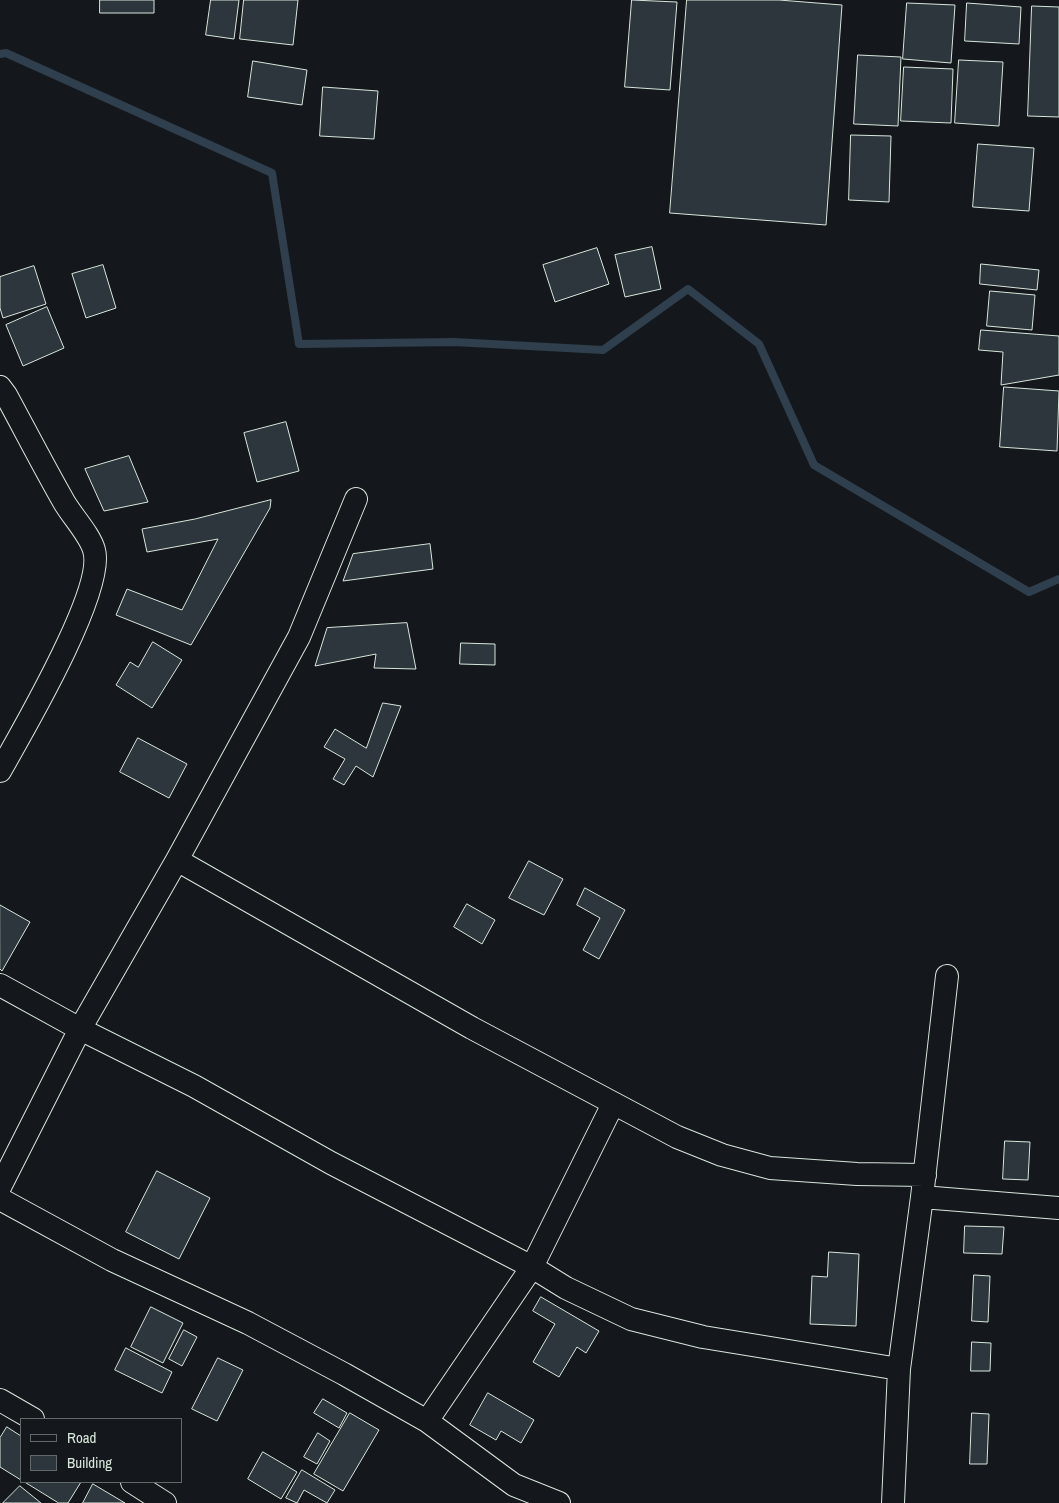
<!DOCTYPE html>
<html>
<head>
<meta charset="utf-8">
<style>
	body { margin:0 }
	#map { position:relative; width:1059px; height:1503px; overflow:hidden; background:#14181c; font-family:"Archivo Narrow",sans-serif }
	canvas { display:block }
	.legend { position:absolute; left:20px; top:1418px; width:162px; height:65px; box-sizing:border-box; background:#14181c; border:1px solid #626a69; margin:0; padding:6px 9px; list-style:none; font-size:15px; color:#d8e6dc }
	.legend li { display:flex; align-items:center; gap:10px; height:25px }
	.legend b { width:25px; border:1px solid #626a69 }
</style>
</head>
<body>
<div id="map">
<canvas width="1059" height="1503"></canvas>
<ul class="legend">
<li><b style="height:6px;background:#14181c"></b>Road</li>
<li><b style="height:14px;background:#2c363c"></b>Building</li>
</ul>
</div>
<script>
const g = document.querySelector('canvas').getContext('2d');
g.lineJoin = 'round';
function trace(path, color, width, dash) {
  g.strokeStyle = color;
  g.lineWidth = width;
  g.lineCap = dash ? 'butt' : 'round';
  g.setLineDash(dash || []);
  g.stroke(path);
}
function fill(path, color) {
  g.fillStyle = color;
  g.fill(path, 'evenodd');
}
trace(new Path2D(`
	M 0,54 L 6,53 L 272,173 L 299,344 L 454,342 L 603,350 L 688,289 L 759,344 L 814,465 L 1029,592 L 1059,579`), '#2f3f4d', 8);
const building = new Path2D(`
	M 100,0 L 154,0 L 154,13 L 100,13 Z
	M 211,0 L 239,0 L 234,39 L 206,35 Z
	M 244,0 L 298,0 L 293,45 L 240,39 Z
	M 632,0 L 677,2 L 670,90 L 625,87 Z
	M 687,0 L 779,0 L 842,5 L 826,225 L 670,213 Z
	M 907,3 L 955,5 L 951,63 L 903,59 Z
	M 967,3 L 1021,7 L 1019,44 L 965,41 Z
	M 1032,6 L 1059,7 L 1059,117 L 1028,116 Z
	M 858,55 L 901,57 L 898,126 L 854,124 Z
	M 959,60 L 1003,62 L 999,126 L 955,123 Z
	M 253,61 L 307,70 L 302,105 L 248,97 Z
	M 904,67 L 953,69 L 951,123 L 901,121 Z
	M 323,87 L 378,91 L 374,139 L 320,136 Z
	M 851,135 L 891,136 L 889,202 L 849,200 Z
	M 978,144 L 1034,148 L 1029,211 L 973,207 Z
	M 652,247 L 661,289 L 625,297 L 615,255 Z
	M 597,248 L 609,284 L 555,302 L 543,265 Z
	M 981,264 L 1039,270 L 1037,290 L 980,284 Z
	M 103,265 L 116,308 L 86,318 L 72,274 Z
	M 34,266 L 46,304 L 3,318 L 0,308 L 0,277 Z
	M 990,291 L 1035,295 L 1032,330 L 987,326 Z
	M 47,307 L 64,348 L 23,366 L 6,325 Z
	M 981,330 L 1059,336 L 1059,375 L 1001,385 L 1003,352 L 979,350 Z
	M 1004,387 L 1059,391 L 1057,451 L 1000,447 Z
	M 286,422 L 299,471 L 257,482 L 244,433 Z
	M 129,456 L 148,502 L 104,511 L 85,469 Z
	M 271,500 L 270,508 L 191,645 L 116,615 L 127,589 L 182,610 L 218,539 L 147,552 L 142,529 L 195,519 Z
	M 430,544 L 433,569 L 343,581 L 353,554 Z
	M 407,623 L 416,669 L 374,668 L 376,654 L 315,666 L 327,628 Z
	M 153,642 L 182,660 L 152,708 L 116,685 L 130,662 L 138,667 Z
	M 461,643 L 495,644 L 495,665 L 460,664 Z
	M 383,703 L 401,706 L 373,777 L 356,766 L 344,785 L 333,779 L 345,759 L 324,747 L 335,729 L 366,748 Z
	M 138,738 L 187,764 L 169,798 L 120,772 Z
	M 529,861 L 563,879 L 544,915 L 509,898 Z
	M 585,888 L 625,910 L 599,959 L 583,950 L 600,918 L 577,905 Z
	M 467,904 L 495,920 L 482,944 L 454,927 Z
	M 0,905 L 30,922 L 2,971 L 0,969 Z
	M 1005,1141 L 1030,1142 L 1028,1180 L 1003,1179 Z
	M 157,1171 L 210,1198 L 179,1259 L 126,1232 Z
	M 965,1226 L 1004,1227 L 1002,1254 L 964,1253 Z
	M 829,1252 L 859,1254 L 856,1326 L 810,1324 L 812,1276 L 827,1277 Z
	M 974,1275 L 990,1276 L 988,1322 L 972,1321 Z
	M 541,1297 L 599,1331 L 586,1353 L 577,1347 L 559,1377 L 533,1362 L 555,1324 L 533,1311 Z
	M 151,1307 L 183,1323 L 163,1363 L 131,1347 Z
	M 184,1330 L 197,1337 L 182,1366 L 169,1359 Z
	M 972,1342 L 991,1343 L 990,1371 L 971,1371 Z
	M 126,1348 L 172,1372 L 162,1393 L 115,1370 Z
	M 218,1358 L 243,1370 L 217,1421 L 192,1409 Z
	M 488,1393 L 534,1420 L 521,1443 L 501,1431 L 496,1440 L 470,1425 Z
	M 323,1399 L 347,1413 L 339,1428 L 314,1413 Z
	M 350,1413 L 379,1430 L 343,1491 L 314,1474 Z
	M 972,1413 L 989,1414 L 987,1464 L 970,1464 Z
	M 7,1427 L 21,1436 L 21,1480 L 0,1467 L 0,1438 Z
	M 318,1433 L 330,1441 L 317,1464 L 304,1457 Z
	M 263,1452 L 297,1472 L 281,1499 L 248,1479 Z
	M 302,1470 L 335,1490 L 327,1503 L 304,1490 L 297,1503 L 286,1498 Z
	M 25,1482 L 81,1482 L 68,1503 L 59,1503 Z
	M 93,1484 L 125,1503 L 83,1503 Z
	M 20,1486 L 41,1503 L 3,1503 Z`);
fill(building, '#2c363c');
trace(building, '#d8e6dc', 1);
const minor = new Path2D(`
	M 0,387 L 6,395 C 25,430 44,467 64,502 C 72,516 90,535 94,550 C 106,589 22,732 0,771
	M 177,860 L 472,1028 L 677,1137 L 722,1155 L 770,1168 L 857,1174 L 925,1175
	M 0,985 L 80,1029 L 194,1086 L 331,1163 L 532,1267 L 566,1288 L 631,1319 L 703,1337 L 899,1369
	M 0,1187 L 80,1029 L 177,860 L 299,637 L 356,499
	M 922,1197 L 1059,1208
	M 0,1199 L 112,1260 L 248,1323 L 344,1374 L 427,1421 L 514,1485 L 559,1503
	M 0,1400 L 33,1419
	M 427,1421 L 532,1267 L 613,1104
	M 132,1482 L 165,1503
	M 893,1503 L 899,1369 L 922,1197 L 947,976`);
trace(minor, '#d8e6dc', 24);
trace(minor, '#14181c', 22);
</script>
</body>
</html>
